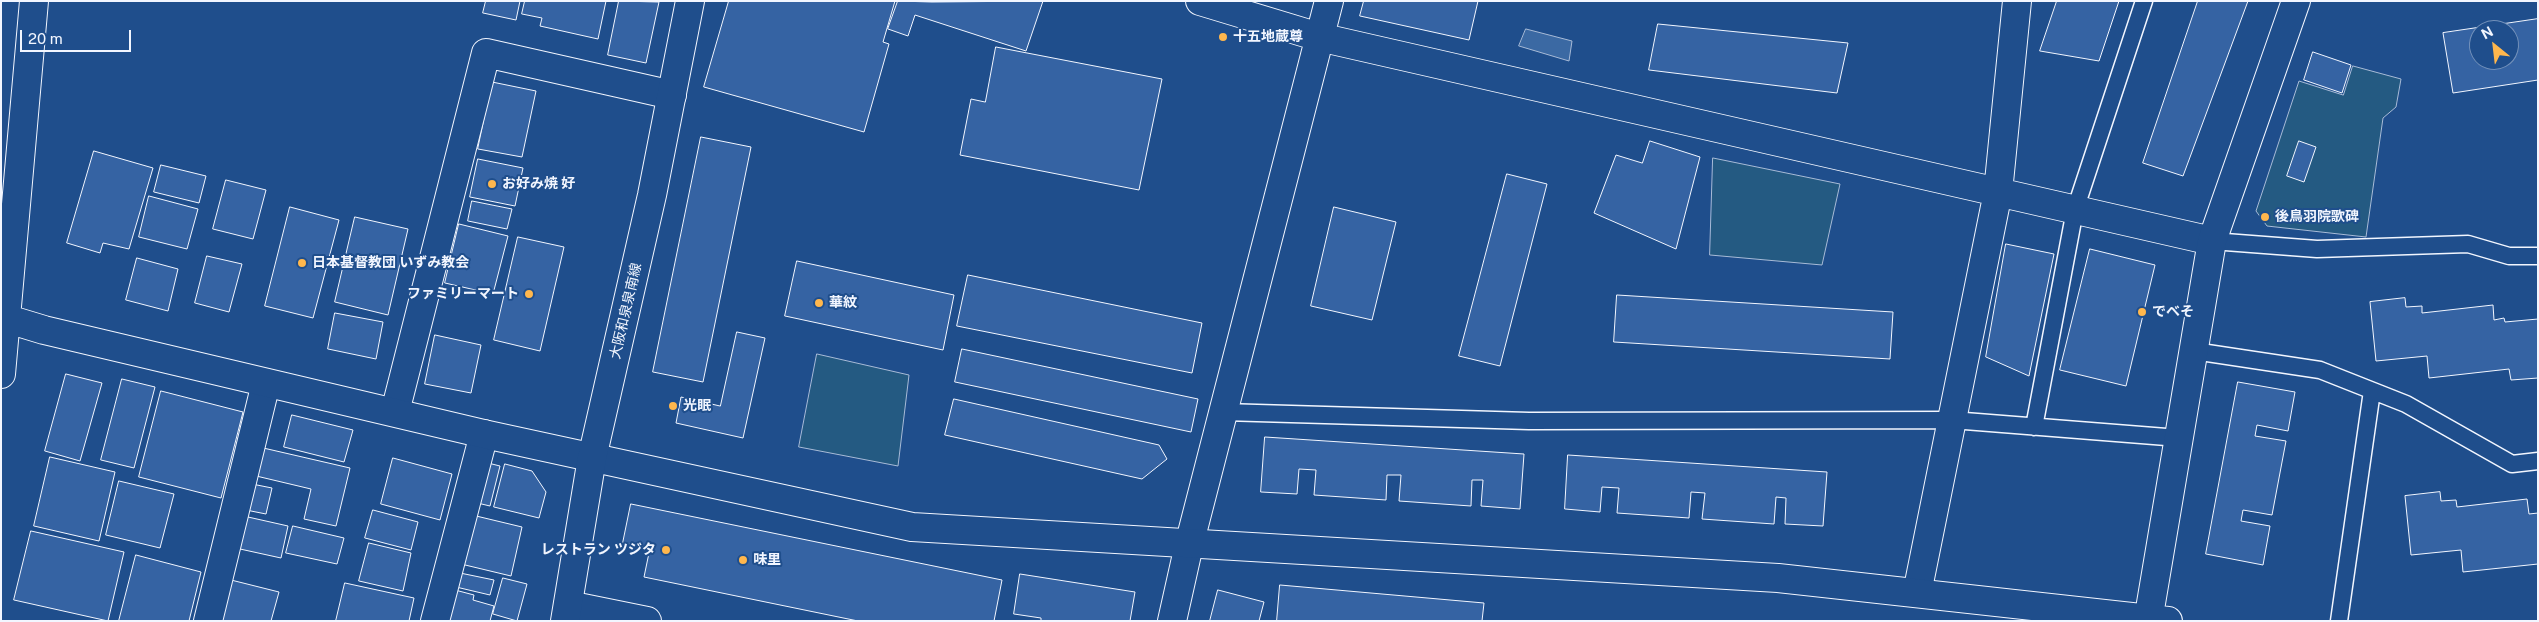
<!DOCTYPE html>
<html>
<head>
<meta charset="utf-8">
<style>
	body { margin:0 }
	#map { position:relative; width:2539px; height:622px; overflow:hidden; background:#1f4e8c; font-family:"Public Sans",sans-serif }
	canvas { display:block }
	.frame { position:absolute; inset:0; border:2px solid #f2f6ff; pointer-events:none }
	.north { position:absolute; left:2469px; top:20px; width:50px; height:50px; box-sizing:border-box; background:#1f4e8c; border:1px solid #7391ba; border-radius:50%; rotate:331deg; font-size:14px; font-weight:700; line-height:20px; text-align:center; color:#f2f6ff }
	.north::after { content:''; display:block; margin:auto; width:18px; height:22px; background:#ffb74d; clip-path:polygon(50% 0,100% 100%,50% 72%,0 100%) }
	.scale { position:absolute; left:20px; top:30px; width:111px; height:22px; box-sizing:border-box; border:2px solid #f2f6ff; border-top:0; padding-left:6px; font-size:15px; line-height:18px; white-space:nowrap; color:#f2f6ff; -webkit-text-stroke:4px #1f4e8c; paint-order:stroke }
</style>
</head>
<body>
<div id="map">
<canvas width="2539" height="622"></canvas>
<div class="frame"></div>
<div class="north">N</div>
<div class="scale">20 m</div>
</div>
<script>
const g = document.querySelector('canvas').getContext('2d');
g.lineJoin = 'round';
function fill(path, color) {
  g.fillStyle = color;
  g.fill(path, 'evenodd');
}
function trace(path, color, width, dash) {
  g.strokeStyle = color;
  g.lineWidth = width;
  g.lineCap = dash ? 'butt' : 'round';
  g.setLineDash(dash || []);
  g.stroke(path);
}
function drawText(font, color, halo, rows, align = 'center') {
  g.font = font + ' "Public Sans","Noto Sans JP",sans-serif';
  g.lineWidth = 4;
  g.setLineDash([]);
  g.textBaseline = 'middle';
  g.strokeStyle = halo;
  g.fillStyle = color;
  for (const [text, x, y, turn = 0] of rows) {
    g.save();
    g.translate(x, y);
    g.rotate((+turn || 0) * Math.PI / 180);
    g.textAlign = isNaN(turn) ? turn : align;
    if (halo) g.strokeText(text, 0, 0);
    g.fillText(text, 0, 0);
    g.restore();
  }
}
const green = new Path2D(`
	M 2353,66 L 2401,79 L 2396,107 L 2383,118 L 2366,237 L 2267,226 L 2256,211 L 2299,81 L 2343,95 Z
	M 1713,158 L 1840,184 L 1822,265 L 1710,255 Z
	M 817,354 L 909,375 L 898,466 L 799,447 Z`);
fill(green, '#245a82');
trace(green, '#a8bbd7', 1);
const water = new Path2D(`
	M 1526,29 L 1572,41 L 1569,61 L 1519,46 Z`);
fill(water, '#3b69a3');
trace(water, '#a8bbd7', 1);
const building = new Path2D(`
	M 486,1 L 520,1 L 516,20 L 483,13 Z
	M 525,1 L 606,1 L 598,39 L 540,26 L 542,18 L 522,14 Z
	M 619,1 L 659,2 L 646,63 L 608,55 Z
	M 729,1 L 895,1 L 883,42 L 889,44 L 864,132 L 704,87 Z
	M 898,1 L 932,2 L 1043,1 L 1026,51 L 915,15 L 908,36 L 888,29 Z
	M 1364,1 L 1478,1 L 1469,40 L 1360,16 Z
	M 2057,1 L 2119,1 L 2099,61 L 2040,51 Z
	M 2198,1 L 2248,1 L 2183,176 L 2143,163 Z
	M 2538,19 L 2538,80 L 2453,93 L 2443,33 ZM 2479,30 L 2509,30 L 2509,60 L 2479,60 Z
	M 1658,24 L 1848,43 L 1837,93 L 1649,70 Z
	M 996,47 L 1162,79 L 1139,190 L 960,155 L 971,99 L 985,102 Z
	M 2313,52 L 2351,65 L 2342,93 L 2304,80 Z
	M 492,82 L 536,91 L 522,157 L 478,149 Z
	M 701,137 L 751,147 L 703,382 L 653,372 Z
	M 1650,141 L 1700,157 L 1676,249 L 1594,213 L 1616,155 L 1642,163 Z
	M 2299,141 L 2316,147 L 2304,182 L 2287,176 Z
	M 94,151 L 153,168 L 129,249 L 103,243 L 100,253 L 67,243 Z
	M 478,159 L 523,168 L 515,206 L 470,197 Z
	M 161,165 L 206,176 L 199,203 L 154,192 Z
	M 1507,174 L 1547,184 L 1500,366 L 1459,356 Z
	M 226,180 L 266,190 L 253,239 L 213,229 Z
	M 149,196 L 198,209 L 187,249 L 139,237 Z
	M 472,201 L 512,209 L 507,229 L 468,221 Z
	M 290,207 L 339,220 L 313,318 L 265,306 Z
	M 1334,207 L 1396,222 L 1372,320 L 1311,306 Z
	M 355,217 L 408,229 L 388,315 L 335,302 Z
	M 459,224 L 508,236 L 493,294 L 445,283 Z
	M 518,237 L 564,247 L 540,351 L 494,340 Z
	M 2006,244 L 2054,254 L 2029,376 L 1986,357 Z
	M 2090,249 L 2155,265 L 2126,386 L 2060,370 Z
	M 207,256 L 242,264 L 229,312 L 195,303 Z
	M 137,258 L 178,269 L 168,311 L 126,300 Z
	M 797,261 L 954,295 L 943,350 L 785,316 Z
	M 968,275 L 1202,323 L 1192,373 L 957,326 Z
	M 1617,295 L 1893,312 L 1890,359 L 1614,342 Z
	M 2405,298 L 2406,307 L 2422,306 L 2422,313 L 2493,305 L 2494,320 L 2504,318 L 2505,322 L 2538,319 L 2538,378 L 2511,380 L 2509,369 L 2429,378 L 2427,356 L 2376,361 L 2370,302 Z
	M 335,313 L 383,322 L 376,359 L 328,349 Z
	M 737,332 L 765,338 L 743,438 L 676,423 L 681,397 L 720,406 Z
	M 435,335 L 481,345 L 471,393 L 425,384 Z
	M 962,349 L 1198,399 L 1191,432 L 955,382 Z
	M 66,374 L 102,383 L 80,461 L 45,451 Z
	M 122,379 L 155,387 L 134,468 L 101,460 Z
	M 2238,382 L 2295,392 L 2288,431 L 2257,425 L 2255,436 L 2286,441 L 2272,515 L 2243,510 L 2241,521 L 2270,526 L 2263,565 L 2206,554 Z
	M 161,391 L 243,412 L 221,498 L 139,477 Z
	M 954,399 L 1159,445 L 1167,459 L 1142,479 L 945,435 Z
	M 292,415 L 353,430 L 344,462 L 284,447 Z
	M 1265,437 L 1524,454 L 1520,509 L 1481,506 L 1483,480 L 1472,480 L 1471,506 L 1399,501 L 1401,475 L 1387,475 L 1386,500 L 1314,495 L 1316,470 L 1299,469 L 1297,494 L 1261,492 Z
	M 259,447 L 350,468 L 336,526 L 304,519 L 311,489 L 252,475 Z
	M 1568,455 L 1827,472 L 1823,526 L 1785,524 L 1786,498 L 1776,497 L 1774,524 L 1702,519 L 1705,493 L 1691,492 L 1689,518 L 1617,513 L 1619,488 L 1602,487 L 1600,512 L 1565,509 Z
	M 50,457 L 115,472 L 99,541 L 34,526 Z
	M 393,458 L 452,474 L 440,520 L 381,504 Z
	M 480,461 L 500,466 L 490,506 L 469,501 Z
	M 505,464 L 532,471 L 546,492 L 539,518 L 494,507 Z
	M 119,481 L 174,494 L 160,548 L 106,535 Z
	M 252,484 L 272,488 L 266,514 L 246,510 Z
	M 2440,492 L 2441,501 L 2456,500 L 2457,507 L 2527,499 L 2529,514 L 2538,513 L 2538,564 L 2463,572 L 2461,550 L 2411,555 L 2405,496 Z
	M 631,504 L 1002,580 L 994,621 L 858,621 L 644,577 L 650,548 L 623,543 Z
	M 373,510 L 418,522 L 411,550 L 365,538 Z
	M 472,515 L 522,527 L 511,576 L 461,564 Z
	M 248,517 L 288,526 L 281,558 L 240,549 Z
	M 293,526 L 344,538 L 337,564 L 286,553 Z
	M 31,531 L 124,552 L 108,621 L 14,600 Z
	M 369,543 L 411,553 L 403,591 L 359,581 Z
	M 136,555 L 201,572 L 189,621 L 119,621 Z
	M 460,573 L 494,580 L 490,595 L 456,587 Z
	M 1020,574 L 1135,592 L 1130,621 L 1041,621 L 1041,618 L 1014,614 Z
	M 503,578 L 527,584 L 517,621 L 493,614 Z
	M 231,580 L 279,592 L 271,621 L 221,621 Z
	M 345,583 L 414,598 L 409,621 L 336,621 Z
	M 1280,585 L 1484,603 L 1482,621 L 1277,621 Z
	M 455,590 L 474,595 L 473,600 L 494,606 L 490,621 L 447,621 Z
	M 1218,590 L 1264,602 L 1259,621 L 1210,621 Z`);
fill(building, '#3563a3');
trace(building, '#f2f6ff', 1);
const lane = new Path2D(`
	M 2212,241 L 2317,249 L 2468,244 L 2509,256 L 2538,256
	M 2194,351 L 2320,370 L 2406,404 L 2512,464 L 2538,461
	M 1223,412 L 1529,421 L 1952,420 L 2179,438
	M 2034,427 L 2075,210 L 2144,1
	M 2339,621 L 2372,391`);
const street = new Path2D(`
	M 1200,1 L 1319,37 L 2212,241
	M 395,412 L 486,53 L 672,95
	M 1917,593 L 1998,192 L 2017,1
	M 568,605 L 647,621
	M 208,621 L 266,383
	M 435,621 L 484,434
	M 1172,621 L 1189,545 L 1329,1`);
const secondary = new Path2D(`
	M 1,317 L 44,330 L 484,434 L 912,527 L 1778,578 L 2168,621
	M 1,374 L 34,1
	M 2148,621 L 2212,241 L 2296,1`);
const primary = new Path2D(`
	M 565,621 L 592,458 L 652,195 L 690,1`);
trace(lane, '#f2f6ff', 19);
trace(street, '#f2f6ff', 30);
trace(secondary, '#f2f6ff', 30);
trace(primary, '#f2f6ff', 30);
trace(lane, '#1f4e8c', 16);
trace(street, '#1f4e8c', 28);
trace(secondary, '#1f4e8c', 28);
trace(primary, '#1f4e8c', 28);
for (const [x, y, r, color] of [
	[1223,37,5,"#ffb74d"],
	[492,184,5,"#ffb74d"],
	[2265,217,5,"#ffb74d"],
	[302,263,5,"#ffb74d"],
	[529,294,5,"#ffb74d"],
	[819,303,5,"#ffb74d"],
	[2142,312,5,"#ffb74d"],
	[673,406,5,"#ffb74d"],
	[666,550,5,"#ffb74d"],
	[743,560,5,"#ffb74d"]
]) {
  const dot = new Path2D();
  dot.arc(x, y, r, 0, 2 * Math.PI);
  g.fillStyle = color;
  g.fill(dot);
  trace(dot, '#1f4e8c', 2);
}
drawText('bold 14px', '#f2f6ff', '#1f4e8c', [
	["十五地蔵尊",1233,37],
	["お好み焼 好",502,184],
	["後鳥羽院歌碑",2275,217],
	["日本基督教団 いずみ教会",312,263],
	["ファミリーマート",519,294,"right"],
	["華紋",829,303],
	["でべそ",2152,312],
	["光眠",683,406],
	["レストラン ツジタ",656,550,"right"],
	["味里",753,560]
], 'left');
drawText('14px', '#f2f6ff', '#1f4e8c', [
	["大阪和泉泉南線",626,311,-77]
]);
</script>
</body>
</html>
